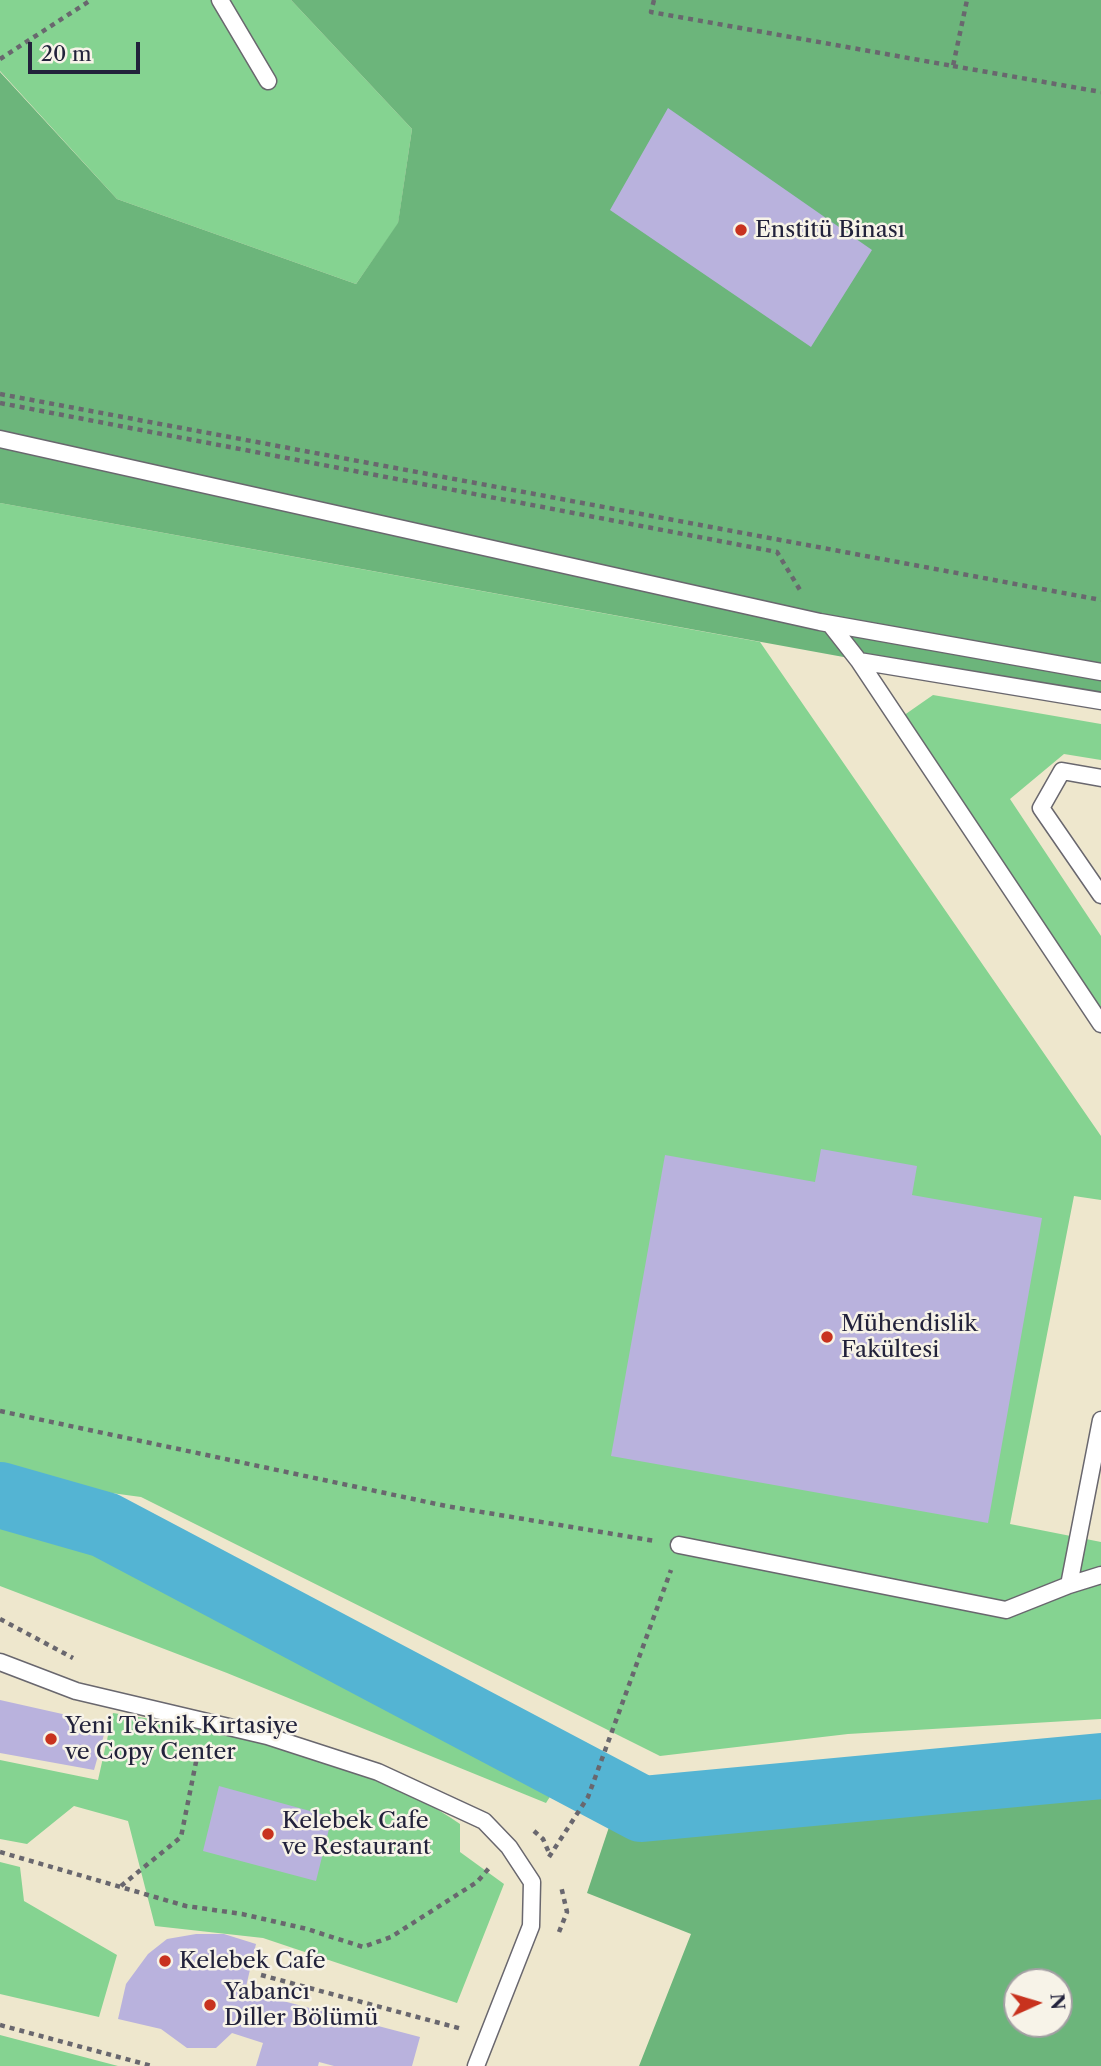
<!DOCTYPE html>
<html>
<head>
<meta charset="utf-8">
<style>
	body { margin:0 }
	#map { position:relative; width:1101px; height:2066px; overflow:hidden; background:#eee7cd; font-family:"Libre Caslon Text",serif }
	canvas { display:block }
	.north { position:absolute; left:1003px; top:1968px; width:70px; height:70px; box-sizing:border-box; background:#f7f3e8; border:2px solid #a29fa3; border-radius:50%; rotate:86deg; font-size:19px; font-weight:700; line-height:28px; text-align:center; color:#22223b }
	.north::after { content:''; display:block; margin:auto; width:24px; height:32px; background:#c8321e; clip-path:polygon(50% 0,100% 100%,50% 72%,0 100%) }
	.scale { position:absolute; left:28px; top:42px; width:112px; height:32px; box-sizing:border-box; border:4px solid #22223b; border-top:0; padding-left:9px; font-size:21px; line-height:24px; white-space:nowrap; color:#22223b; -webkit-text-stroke:5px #f7f3e8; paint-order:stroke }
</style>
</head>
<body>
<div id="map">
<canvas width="1101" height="2066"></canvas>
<div class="north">N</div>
<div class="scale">20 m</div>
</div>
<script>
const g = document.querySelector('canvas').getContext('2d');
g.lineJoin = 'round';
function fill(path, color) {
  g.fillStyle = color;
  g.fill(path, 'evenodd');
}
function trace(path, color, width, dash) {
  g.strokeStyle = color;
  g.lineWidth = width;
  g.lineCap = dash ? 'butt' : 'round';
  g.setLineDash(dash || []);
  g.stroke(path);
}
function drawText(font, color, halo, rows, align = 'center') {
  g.font = font + ' "Libre Caslon Text",serif';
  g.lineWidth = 5;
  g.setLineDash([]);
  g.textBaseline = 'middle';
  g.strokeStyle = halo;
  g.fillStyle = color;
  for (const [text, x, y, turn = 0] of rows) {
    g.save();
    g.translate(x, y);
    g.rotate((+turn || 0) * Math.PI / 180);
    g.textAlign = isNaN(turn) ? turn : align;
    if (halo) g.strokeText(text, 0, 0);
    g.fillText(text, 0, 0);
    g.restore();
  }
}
fill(new Path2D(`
	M 0,0 L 291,0 L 412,129 L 398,224 L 356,284 L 117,199 L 0,71 Z
	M 0,503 L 760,642 L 1101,1136 L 1101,1200 L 1074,1196 L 1010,1524 L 1101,1542 L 1101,1719 L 848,1734 L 660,1756 L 141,1497 L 0,1478 Z
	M 933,695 L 1101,724 L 1101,760 L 1064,754 L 1010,799 L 1101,936 L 1101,1015 L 900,718 Z
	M 0,1509 L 131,1545 L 568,1768 L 546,1803 L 227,1673 L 0,1586 Z
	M 113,1713 C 231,1731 360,1754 460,1824 L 460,1852 L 504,1884 L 457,2003 L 263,1938 L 155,1926 L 128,1821 L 74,1806 L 27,1844 L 0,1839 L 0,1760 L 98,1780 Z
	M 0,1862 L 20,1867 L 24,1901 L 117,1955 L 99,2017 L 0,1994 Z
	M 0,2035 L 118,2066 L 0,2066 Z`), '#85d391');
fill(new Path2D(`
	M 291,0 L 1101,0 L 1101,704 L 0,503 L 0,72 L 117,199 L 356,284 L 398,223 L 412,129 Z
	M 1101,1766 L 1101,2066 L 639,2066 L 691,1934 L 587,1893 L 619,1797 L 642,1809 ZM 1059,1982 L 1059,2024 L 1017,2024 L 1017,1982 Z`), '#6cb57b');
trace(new Path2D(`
	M 0,1495 L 105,1525 L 642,1809 L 1101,1766`), '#54b4d3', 66);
fill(new Path2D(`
	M 668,108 L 872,250 L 811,347 L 610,210 Z
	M 821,1149 L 917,1166 L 912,1195 L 1042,1218 L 988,1523 L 611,1456 L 665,1155 L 815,1182 Z
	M 0,1700 L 107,1724 L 94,1770 L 0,1753 Z
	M 219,1786 L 332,1817 L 316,1881 L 203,1851 Z
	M 196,1934 L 224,1934 L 256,1944 L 245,1991 L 420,2037 L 412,2066 L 334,2066 L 319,2062 L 318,2066 L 256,2066 L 263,2043 L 232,2033 L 216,2048 L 187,2048 L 161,2029 L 118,2019 L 126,1984 L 148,1954 L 167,1939 Z`), '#b9b2dd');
const service = new Path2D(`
	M 220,0 L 268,81
	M 0,439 L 820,622 L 1101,672
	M 830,624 L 859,661 L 1101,1024
	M 859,661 L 1101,701
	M 1101,778 L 1062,771 L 1041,808 L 1101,895
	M 679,1545 L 1006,1610 L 1069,1585 L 1101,1420
	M 1069,1585 L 1101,1575
	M 0,1662 L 76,1691 L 267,1736 L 378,1772 L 484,1821 L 509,1847 L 532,1882 L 531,1926 L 476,2066`);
trace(service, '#69676e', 19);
trace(new Path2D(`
	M 654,0 L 651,12 L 953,66 L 967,0
	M 0,59 L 91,0
	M 953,66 L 1101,92
	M 0,394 L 1101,600
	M 0,403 L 777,552 L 800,590
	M 0,1411 L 446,1506 L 655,1541
	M 0,1619 L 73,1658
	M 534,1831 L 543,1839 L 550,1855
	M 0,1852 L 186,1906 L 242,1914 L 307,1929 L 363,1947 L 391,1937 L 477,1882 L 490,1867
	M 549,1857 L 588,1797 L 671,1570
	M 121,1886 L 181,1837 L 199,1747
	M 559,1932 L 567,1912 L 561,1886
	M 261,1975 L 462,2029
	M 0,2025 L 152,2066`), '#69676e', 4.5, [5, 5]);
trace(service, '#fff', 16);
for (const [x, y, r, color] of [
	[741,230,7,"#c8321e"],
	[827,1337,7,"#c8321e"],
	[51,1739,7,"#c8321e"],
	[268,1834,7,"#c8321e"],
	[165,1961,7,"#c8321e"],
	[210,2005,7,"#c8321e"]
]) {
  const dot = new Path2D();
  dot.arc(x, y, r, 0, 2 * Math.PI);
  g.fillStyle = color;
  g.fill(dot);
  trace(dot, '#f7f3e8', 2.5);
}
drawText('23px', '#22223b', '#f7f3e8', [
	["Enstitü Binası",755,230],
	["Mühendislik",841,1324],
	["Fakültesi",841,1350],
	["Yeni Teknik Kırtasiye",65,1726],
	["ve Copy Center",65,1752],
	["Kelebek Cafe",282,1821],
	["ve Restaurant",282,1847],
	["Kelebek Cafe",179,1961],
	["Yabancı",224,1992],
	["Diller Bölümü",224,2018]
], 'left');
</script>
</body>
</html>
